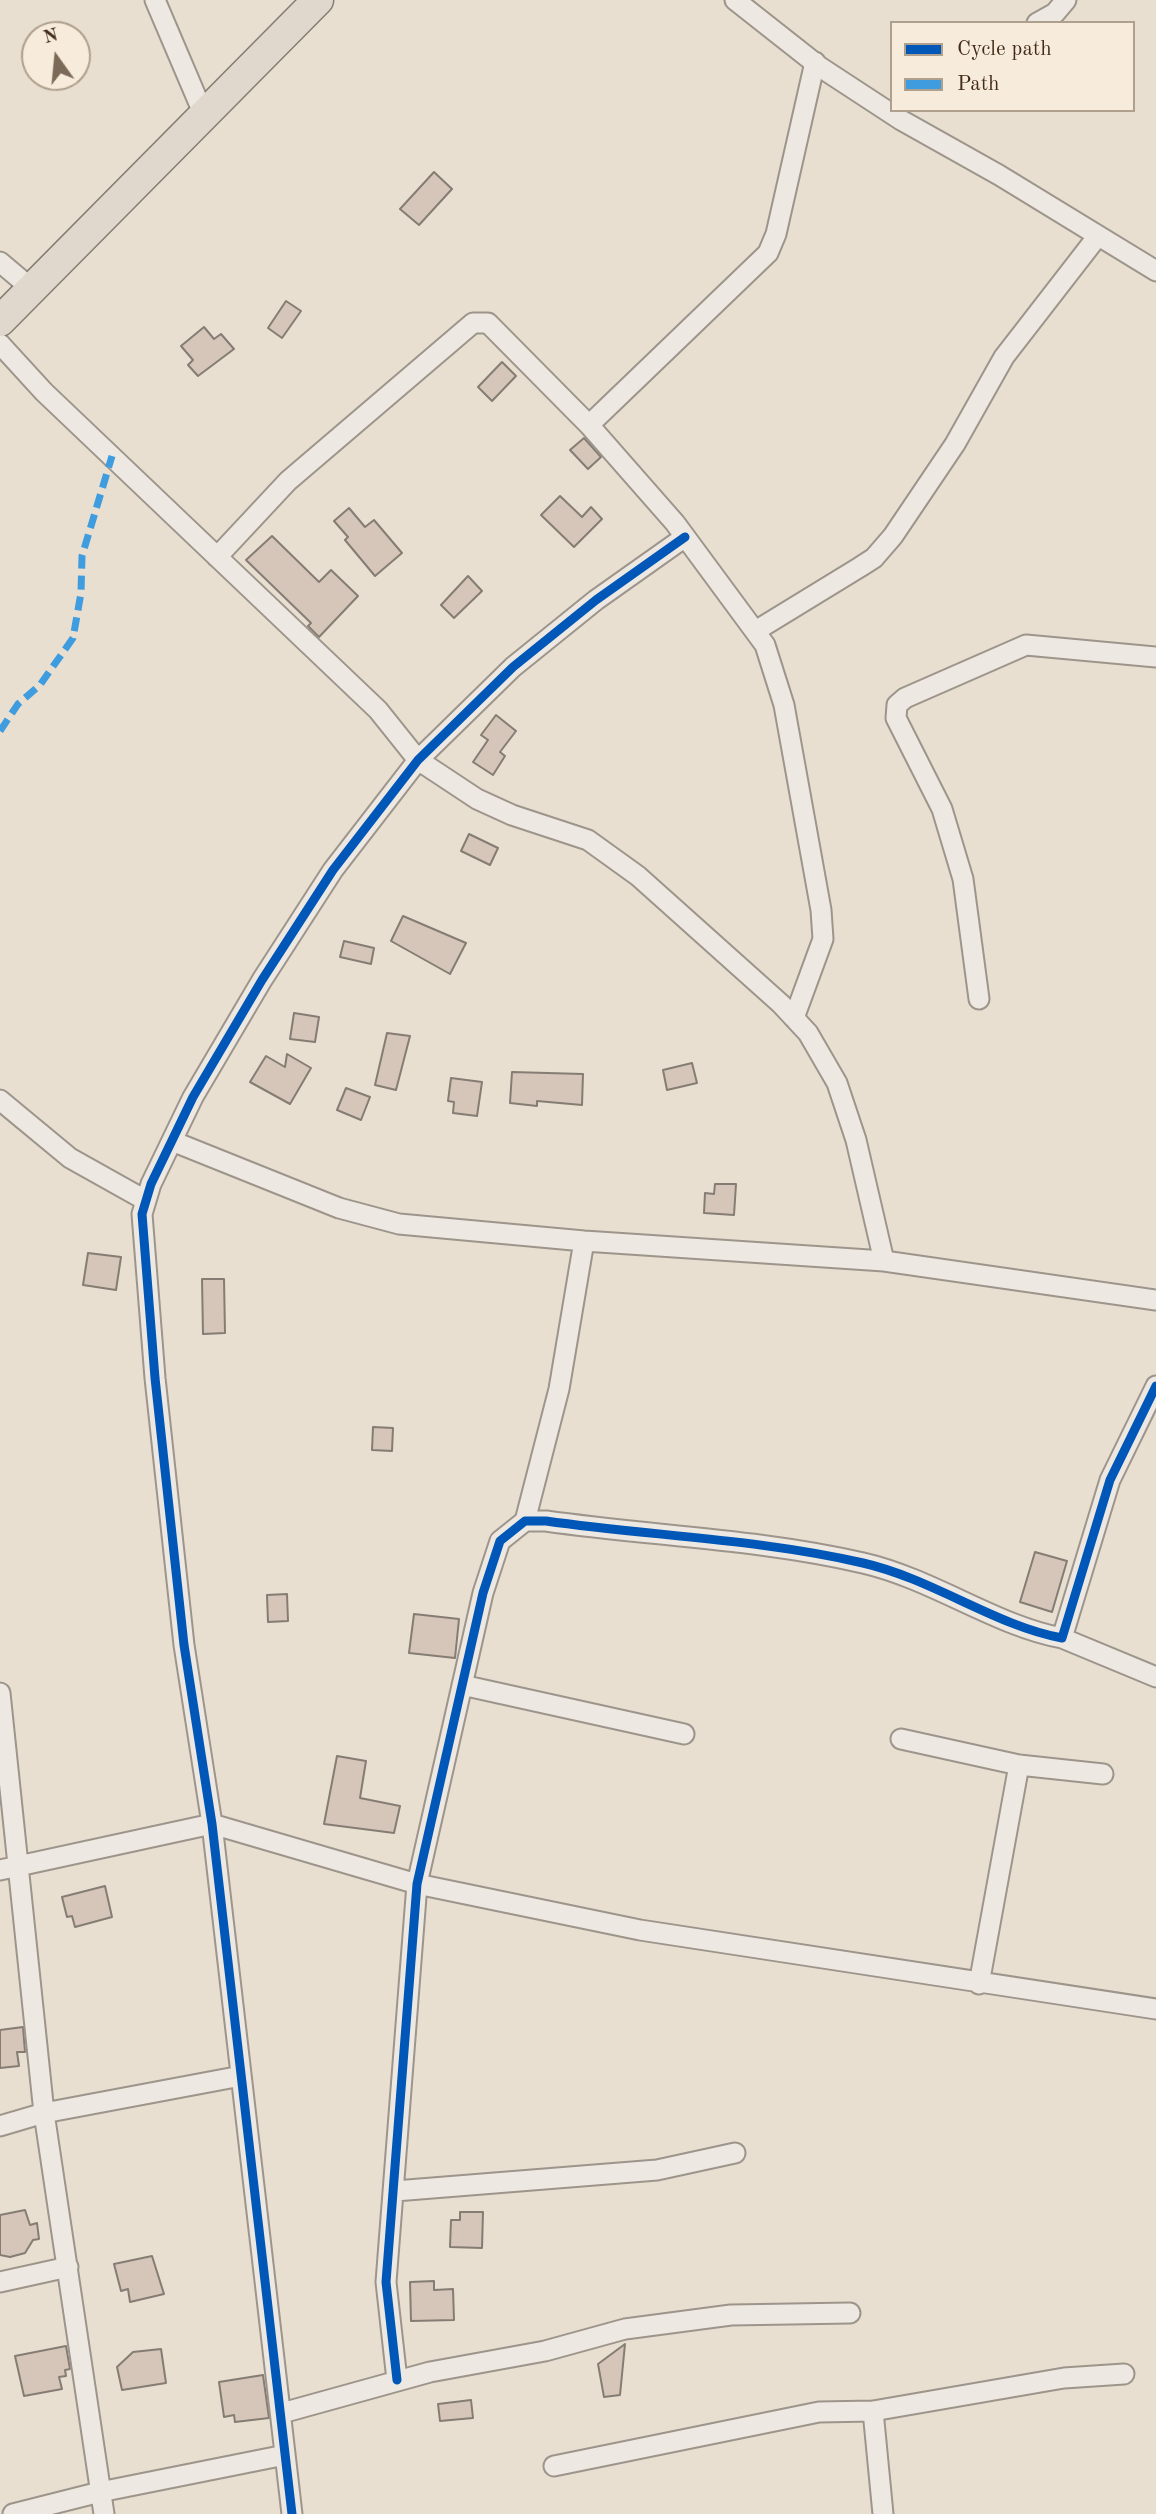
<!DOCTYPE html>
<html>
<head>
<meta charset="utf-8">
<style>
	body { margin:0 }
	#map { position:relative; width:1156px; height:2514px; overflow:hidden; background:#e8dfd1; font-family:"Old Standard TT",serif }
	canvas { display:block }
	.legend { position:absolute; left:890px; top:21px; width:245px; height:91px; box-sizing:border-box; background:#f7ecdb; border:2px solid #af9f8d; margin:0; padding:9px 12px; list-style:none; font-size:21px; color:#422b18 }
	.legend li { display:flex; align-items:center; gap:14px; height:35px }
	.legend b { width:35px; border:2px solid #af9f8d }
	.north { position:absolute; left:21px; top:21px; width:70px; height:70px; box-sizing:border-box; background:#f7ecdb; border:2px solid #af9f8d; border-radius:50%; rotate:345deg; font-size:19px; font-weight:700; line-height:28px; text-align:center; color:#422b18 }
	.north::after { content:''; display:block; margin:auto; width:24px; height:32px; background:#7c6a59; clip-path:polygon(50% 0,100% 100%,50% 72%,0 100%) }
</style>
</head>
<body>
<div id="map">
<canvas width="1156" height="2514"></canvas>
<ul class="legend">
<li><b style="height:9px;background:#0057b8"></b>Cycle path</li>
<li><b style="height:9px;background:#3f9cdf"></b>Path</li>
</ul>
<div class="north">N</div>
</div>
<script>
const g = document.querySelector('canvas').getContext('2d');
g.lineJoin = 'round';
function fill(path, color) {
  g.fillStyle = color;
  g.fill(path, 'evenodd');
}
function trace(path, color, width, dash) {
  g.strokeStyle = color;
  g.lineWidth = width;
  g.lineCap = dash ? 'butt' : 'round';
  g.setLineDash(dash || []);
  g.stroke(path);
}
const building = new Path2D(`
	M 434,172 L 452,189 L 419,225 L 400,209 Z
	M 286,301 L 301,311 L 282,338 L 268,328 Z
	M 204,327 L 214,339 L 221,334 L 234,349 L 198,376 L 188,365 L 193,360 L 181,346 Z
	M 502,362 L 516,376 L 492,401 L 478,387 Z
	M 584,438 L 601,457 L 588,469 L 570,450 Z
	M 560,496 L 582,517 L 591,507 L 602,519 L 574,547 L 541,515 Z
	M 349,508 L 365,527 L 374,520 L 402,553 L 375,576 L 345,540 L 348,537 L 334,521 Z
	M 272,536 L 319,582 L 331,570 L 358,596 L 319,637 L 308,626 L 311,623 L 246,560 Z
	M 468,576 L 482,591 L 454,618 L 441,605 Z
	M 496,715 L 516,731 L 500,752 L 505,756 L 493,775 L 473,762 L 488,740 L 481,735 Z
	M 469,834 L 498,848 L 490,865 L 461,851 Z
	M 403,916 L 466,943 L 450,974 L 391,941 Z
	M 344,941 L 374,948 L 371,964 L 340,957 Z
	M 294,1013 L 319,1017 L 315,1042 L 290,1039 Z
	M 387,1033 L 410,1036 L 396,1090 L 375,1085 Z
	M 287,1054 L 311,1068 L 290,1104 L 250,1082 L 266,1056 L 285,1067 Z
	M 692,1063 L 697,1083 L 667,1090 L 663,1070 Z
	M 512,1072 L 583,1074 L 582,1105 L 537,1101 L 537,1106 L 510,1103 Z
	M 451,1078 L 482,1082 L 477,1116 L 453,1113 L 454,1102 L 448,1101 Z
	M 346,1088 L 370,1097 L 361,1120 L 337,1110 Z
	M 715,1184 L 736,1184 L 734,1215 L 704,1213 L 705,1193 L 714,1194 Z
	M 88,1253 L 121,1257 L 116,1290 L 83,1285 Z
	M 202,1279 L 224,1279 L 225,1333 L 203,1334 Z
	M 373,1427 L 393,1428 L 392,1451 L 372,1450 Z
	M 1035,1552 L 1067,1561 L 1052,1612 L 1020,1602 Z
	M 287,1594 L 288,1621 L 268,1622 L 267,1595 Z
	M 414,1614 L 459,1619 L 455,1658 L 409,1653 Z
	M 337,1756 L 366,1761 L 360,1798 L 400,1806 L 394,1833 L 324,1824 Z
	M 105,1886 L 112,1917 L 75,1927 L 72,1916 L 67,1917 L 62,1897 Z
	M 23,2027 L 25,2052 L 17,2052 L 19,2066 L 0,2068 L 0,2030 Z
	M 25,2210 L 30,2225 L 37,2223 L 39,2239 L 33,2240 L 25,2253 L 10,2257 L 0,2255 L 0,2215 Z
	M 460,2212 L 483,2212 L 482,2248 L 450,2247 L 451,2220 L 460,2220 Z
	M 152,2256 L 164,2294 L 130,2302 L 128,2289 L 121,2291 L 114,2264 Z
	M 434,2281 L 434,2290 L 453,2289 L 454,2320 L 411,2321 L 410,2282 Z
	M 625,2344 L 620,2395 L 604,2397 L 598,2364 Z
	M 66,2346 L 70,2369 L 65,2370 L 66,2376 L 59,2377 L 62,2389 L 24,2396 L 15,2356 Z
	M 161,2349 L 166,2383 L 122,2390 L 117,2367 L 133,2352 Z
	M 263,2375 L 269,2418 L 235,2422 L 234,2415 L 224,2417 L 219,2382 Z
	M 471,2400 L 473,2418 L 440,2421 L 438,2404 Z`);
fill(building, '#d6c6b9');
trace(building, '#857d73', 2);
const street = new Path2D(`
	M 155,0 L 204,115
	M 735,0 L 820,67 L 901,120 L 999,175 L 1156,271
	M 1037,23 L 1055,13 L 1066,0
	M 0,262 L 32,289
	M 0,344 L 44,392 L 378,710 L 418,760 L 477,799 L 512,815 L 588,840 L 638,876 L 781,1004 L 808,1033 L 837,1083 L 856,1140 L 884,1261
	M 217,557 L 288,481 L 473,323 L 488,323 L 589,425
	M 757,630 L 860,567 L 874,558 L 893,536 L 955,444 L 1004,357 L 1097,237
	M 979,999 L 963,879 L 942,809 L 896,718 L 897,705 L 905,698 L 1026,645 L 1156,657
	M 794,1018 L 823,939 L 821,910 L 784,705 L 765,645 L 675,523 L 589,425 L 768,253 L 776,234 L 815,62
	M 0,1100 L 70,1158 L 145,1200
	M 172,1141 L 339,1208 L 399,1224 L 584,1241 L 884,1261 L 1156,1300
	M 525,1521 L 559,1389 L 584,1241
	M 1062,1638 L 1156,1677
	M 462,1685 L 684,1734
	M 0,1693 L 44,2113 L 104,2514
	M 901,1739 L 1019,1765 L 1103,1774
	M 0,1870 L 212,1824 L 417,1884 L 640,1930 L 1156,2009
	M 979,1984 L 1019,1765
	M 0,2126 L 44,2113 L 241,2076
	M 395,2191 L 657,2170 L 735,2153
	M 0,2282 L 68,2267
	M 397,2380 L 386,2282 L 417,1884 L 483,1593 L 500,1541 L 525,1521 L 546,1521 C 652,1536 759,1539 863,1563 C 933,1579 996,1626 1062,1638 L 1110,1480 L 1156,1386
	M 873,2411 L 883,2514
	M 282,2413 L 430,2372 L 545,2351 L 625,2329 L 731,2315 L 850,2313
	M 554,2466 L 819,2412 L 873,2411 L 1064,2378 L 1124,2374
	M 13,2514 L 100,2492 L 285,2455
	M 292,2514 L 212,1824 L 184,1645 L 155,1378 L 142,1214 L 151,1184 L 193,1097 L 262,980 L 333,870 L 418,760 L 513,667 L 596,600 L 685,537`);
const primary = new Path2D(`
	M 0,321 L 318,0`);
trace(street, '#9d958b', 23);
trace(primary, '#857d73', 33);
trace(street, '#ede8e1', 19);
trace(primary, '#e0d8cc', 30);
trace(new Path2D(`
	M 0,731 L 18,704 L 40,685 L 73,638 L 81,593 L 82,556 L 112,456`), '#3f9cdf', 7, [14, 7]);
trace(new Path2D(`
	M 397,2380 L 386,2282 L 417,1884 L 483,1593 L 500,1541 L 525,1521 L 546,1521 C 652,1536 759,1539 863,1563 C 933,1579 996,1626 1062,1638 L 1110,1480 L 1156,1386
	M 292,2514 L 212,1824 L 184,1645 L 155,1378 L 142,1214 L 151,1184 L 193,1097 L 262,980 L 333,870 L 418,760 L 513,667 L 596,600 L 685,537`), '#0057b8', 9);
</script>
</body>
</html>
